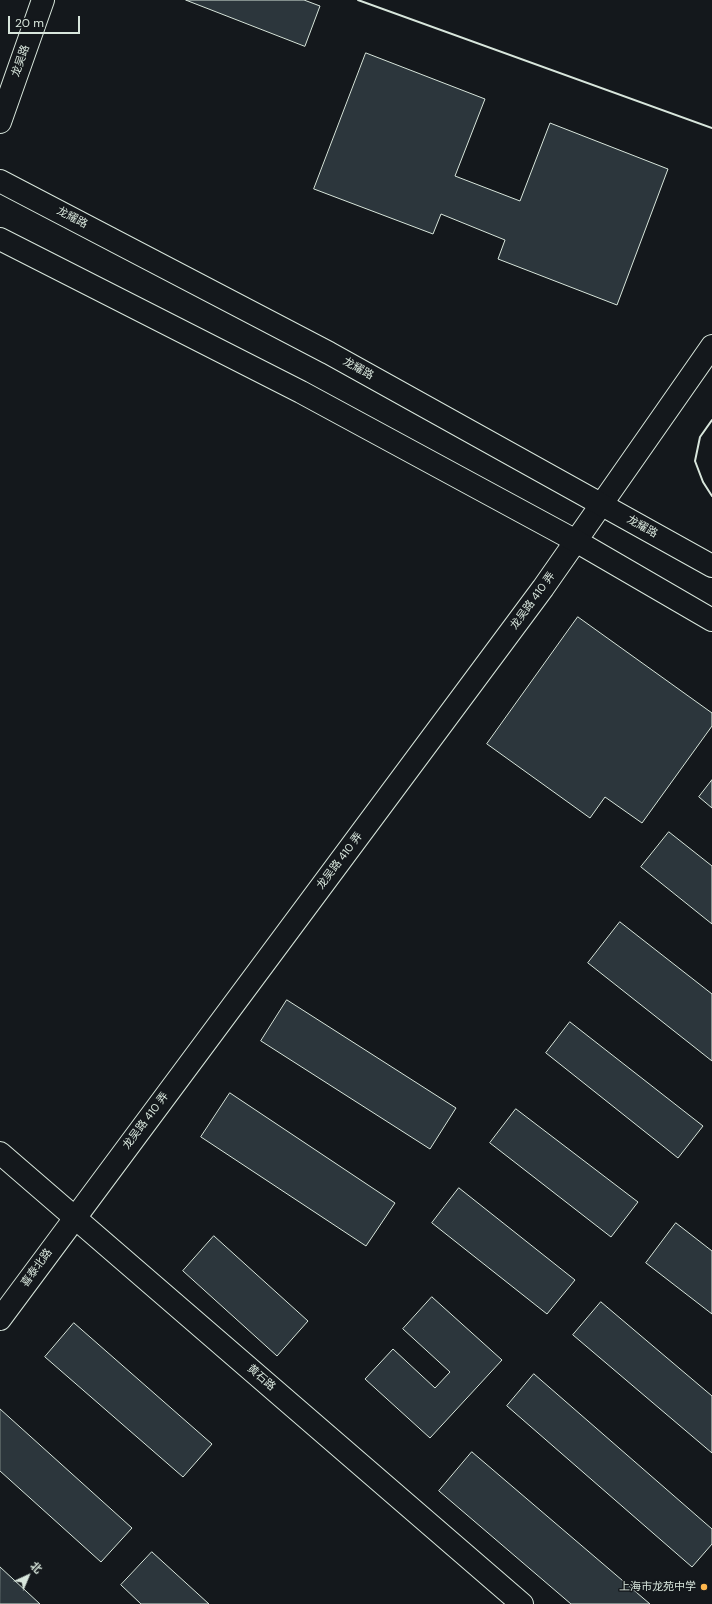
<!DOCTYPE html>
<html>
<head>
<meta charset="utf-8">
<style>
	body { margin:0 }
	#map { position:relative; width:712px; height:1604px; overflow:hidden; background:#14181c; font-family:"DM Sans","Noto Sans SC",sans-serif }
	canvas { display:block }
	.north { position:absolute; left:8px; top:1556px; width:40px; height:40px; -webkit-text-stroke:3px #14181c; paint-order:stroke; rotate:44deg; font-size:11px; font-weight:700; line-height:16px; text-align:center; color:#d8e6dc }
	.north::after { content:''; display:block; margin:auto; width:14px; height:18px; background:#d8e6dc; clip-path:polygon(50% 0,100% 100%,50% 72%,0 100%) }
	.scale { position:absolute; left:8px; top:16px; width:72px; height:18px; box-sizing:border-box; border:2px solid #d8e6dc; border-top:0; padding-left:5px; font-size:12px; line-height:14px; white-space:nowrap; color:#d8e6dc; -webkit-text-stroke:3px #14181c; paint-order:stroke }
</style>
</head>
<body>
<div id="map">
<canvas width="712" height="1604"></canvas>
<div class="north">北</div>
<div class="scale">20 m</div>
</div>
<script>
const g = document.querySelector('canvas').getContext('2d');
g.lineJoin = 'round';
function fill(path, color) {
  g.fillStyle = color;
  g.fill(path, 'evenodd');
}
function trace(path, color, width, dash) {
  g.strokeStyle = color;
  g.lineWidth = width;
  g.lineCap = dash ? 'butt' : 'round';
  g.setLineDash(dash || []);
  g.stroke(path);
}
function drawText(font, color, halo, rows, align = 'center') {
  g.font = font + ' "DM Sans","Noto Sans SC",sans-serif';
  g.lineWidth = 3;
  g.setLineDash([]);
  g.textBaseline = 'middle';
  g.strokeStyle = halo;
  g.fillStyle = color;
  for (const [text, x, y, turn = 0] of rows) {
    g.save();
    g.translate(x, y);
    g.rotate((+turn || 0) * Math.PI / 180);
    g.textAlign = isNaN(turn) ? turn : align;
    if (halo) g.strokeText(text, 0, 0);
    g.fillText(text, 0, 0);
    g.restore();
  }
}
const building = new Path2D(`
	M 186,0 L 304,0 L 320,6 L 305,46 Z
	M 366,53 L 485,99 L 455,176 L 520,201 L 550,123 L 668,169 L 617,305 L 498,259 L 505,240 L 441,214 L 433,234 L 314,189 Z
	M 578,617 L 712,713 L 712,726 L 642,823 L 605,797 L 590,818 L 487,744 Z
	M 712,780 L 712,808 L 699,797 Z
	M 669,832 L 712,866 L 712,924 L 641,867 Z
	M 620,922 L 712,994 L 712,1061 L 588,963 Z
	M 287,1000 L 456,1108 L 430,1149 L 261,1041 Z
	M 570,1022 L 703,1126 L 678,1158 L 546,1053 Z
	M 230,1093 L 395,1203 L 366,1246 L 201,1137 Z
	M 516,1109 L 638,1202 L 611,1237 L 490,1143 Z
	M 459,1188 L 575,1280 L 547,1314 L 432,1223 Z
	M 676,1223 L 712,1251 L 712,1314 L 646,1263 Z
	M 214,1236 L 308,1321 L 277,1356 L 183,1271 Z
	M 432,1297 L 502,1360 L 430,1438 L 365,1379 L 393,1349 L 435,1388 L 450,1372 L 403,1329 Z
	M 601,1302 L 712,1396 L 712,1453 L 573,1335 Z
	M 74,1323 L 212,1444 L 183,1477 L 45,1357 Z
	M 534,1374 L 712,1529 L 712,1544 L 692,1567 L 507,1406 Z
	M 0,1409 L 132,1528 L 101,1562 L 0,1471 Z
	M 472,1452 L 650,1604 L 571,1604 L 439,1491 Z
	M 152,1552 L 209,1604 L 141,1604 L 121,1585 Z
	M 0,1567 L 40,1604 L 0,1604 Z`);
fill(building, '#2c363c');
trace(building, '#d8e6dc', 1);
const street = new Path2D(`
	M 0,1153 L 522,1604
	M 0,1319 L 543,588 L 712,346`);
const secondary = new Path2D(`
	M 0,181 L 329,353 L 712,566
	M 0,239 L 301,392 L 576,541 L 712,620`);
const primary = new Path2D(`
	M 0,122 L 43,0`);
trace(street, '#d8e6dc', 24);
trace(secondary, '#d8e6dc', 24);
trace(primary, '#d8e6dc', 24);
trace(street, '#14181c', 22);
trace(secondary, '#14181c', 22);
trace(primary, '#14181c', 22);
trace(new Path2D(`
	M 358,0 L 712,128
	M 712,420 L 700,437 L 695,461 L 703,482 L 712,496`), '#d8e6dc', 2);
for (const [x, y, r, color] of [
	[704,1587,4,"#ffb74d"]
]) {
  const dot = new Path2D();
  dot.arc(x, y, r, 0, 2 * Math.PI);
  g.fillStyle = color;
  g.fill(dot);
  trace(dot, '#14181c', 1.5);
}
drawText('11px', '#d8e6dc', '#14181c', [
	["龙吴路",21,61,-71],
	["龙耀路",72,218,27],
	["龙耀路",358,369,29],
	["龙耀路",642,527,29],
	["龙吴路 410 弄",533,601,-54],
	["龙吴路 410 弄",340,861,-53],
	["龙吴路 410 弄",146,1121,-53],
	["喜泰北路",37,1268,-54],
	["黄石路",261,1378,41]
]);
drawText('11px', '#d8e6dc', '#14181c', [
	["上海市龙苑中学",696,1587]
], 'right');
</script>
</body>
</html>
